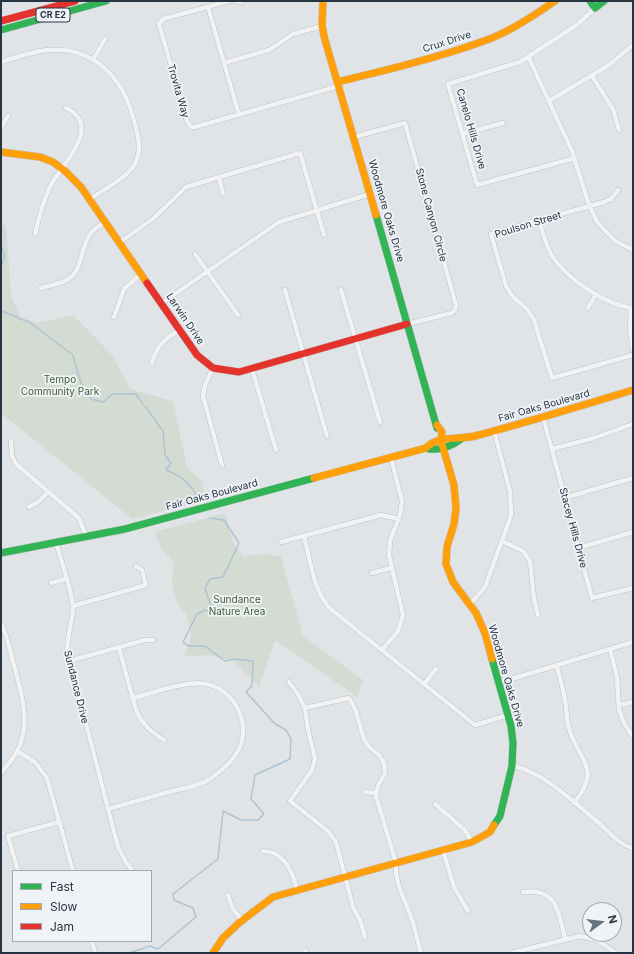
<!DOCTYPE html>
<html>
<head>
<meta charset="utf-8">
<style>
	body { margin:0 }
	#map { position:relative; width:634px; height:954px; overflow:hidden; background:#e1e4e7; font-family:Inter,sans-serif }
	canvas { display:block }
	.frame { position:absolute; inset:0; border:2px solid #273442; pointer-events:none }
	.legend { position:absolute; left:12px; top:870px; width:140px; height:72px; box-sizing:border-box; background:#eff3f7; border:1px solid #9fa7af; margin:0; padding:5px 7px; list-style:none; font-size:12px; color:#273442 }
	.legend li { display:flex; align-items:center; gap:8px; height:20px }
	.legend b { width:20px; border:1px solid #9fa7af }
	.north { position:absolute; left:582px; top:902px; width:40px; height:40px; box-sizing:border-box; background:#eff3f7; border:1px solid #9fa7af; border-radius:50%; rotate:75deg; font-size:11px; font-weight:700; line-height:16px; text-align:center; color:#273442 }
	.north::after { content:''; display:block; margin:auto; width:14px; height:18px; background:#68727c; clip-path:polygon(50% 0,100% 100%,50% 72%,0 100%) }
</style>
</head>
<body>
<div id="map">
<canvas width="634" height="954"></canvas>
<div class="frame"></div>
<ul class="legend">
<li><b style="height:5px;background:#30b455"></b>Fast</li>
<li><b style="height:5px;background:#ff9f0a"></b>Slow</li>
<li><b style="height:5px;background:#e5322d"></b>Jam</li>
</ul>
<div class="north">N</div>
</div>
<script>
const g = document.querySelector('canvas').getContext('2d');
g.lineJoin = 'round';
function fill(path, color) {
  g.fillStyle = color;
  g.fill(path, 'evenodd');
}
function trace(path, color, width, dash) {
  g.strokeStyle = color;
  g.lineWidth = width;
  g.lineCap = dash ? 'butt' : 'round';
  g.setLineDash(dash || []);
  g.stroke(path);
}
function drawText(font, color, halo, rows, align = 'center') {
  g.font = font + ' Inter,sans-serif';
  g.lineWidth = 3.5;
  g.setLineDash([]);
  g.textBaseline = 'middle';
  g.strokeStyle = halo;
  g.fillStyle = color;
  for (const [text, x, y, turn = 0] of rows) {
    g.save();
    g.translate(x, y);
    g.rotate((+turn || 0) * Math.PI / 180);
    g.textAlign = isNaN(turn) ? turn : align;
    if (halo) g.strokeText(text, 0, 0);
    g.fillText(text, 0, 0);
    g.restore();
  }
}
fill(new Path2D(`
	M 1,223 L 6,226 L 11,296 L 20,317 L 37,323 L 73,315 L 113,356 L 130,389 L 173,401 L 187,468 L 202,481 L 206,500 L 132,519 L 1,413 Z
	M 225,513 L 234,544 L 243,556 L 269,554 L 281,557 L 303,636 L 363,680 L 357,697 L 275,640 L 259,687 L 235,662 L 210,655 L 185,656 L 191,636 L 188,618 L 176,600 L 172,583 L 174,562 L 161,549 L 155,532 Z`), '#d3dbd2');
trace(new Path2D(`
	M 1,246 L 5,256 L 1,266
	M 1,311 L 17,317
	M 18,318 L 29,322 L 73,355 L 78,374
	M 79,375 L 81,383 L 91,399 L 103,402 L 113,394 L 136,394 L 143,404
	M 145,406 L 163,431 L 165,455 L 171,463 L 166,470 C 185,478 190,483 200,501
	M 129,953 L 150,946 L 158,949 L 196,917 L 193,908 L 174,900 L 173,894 L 218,859 L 223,811 L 241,820 L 258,820 L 264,814 L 251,799 L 255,775 L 290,759 L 291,739 L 286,730 L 275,724 L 246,692 L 252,686 L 253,661 L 234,659 L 225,661 L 205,646 L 188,646 L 183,642 L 197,614 L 205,610 L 209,612 L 212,610 L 205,588 L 210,579 L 223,577 L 239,543 L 224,520 L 209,518`), '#aec4d3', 1.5);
const street = new Path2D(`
	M 229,1 L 163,19 L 159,24 L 187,121 L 191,127 L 195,127 L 339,86
	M 236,1 L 242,2
	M 208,7 L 239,115
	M 528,56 L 572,151 L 588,202 L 597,222 L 615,241 L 633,250
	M 93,60 L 105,39
	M 1,62 C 16,57 32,52 48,50 C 93,46 122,77 133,117 C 137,132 143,148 135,164 C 126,179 104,189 90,199
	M 224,63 L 269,50 L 293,34 L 322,26
	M 592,76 L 613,109 L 619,130
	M 549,101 L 609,65 L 633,45
	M 1,127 L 8,116
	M 462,134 L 503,123
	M 354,137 L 405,123 L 456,305 L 455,310 L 452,313 L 407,324
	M 575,158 L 477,185 L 448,84 L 520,62 L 578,24 L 595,8
	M 219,177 L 223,194
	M 618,190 L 611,199 L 604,202 L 491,234 L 506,286 L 513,297 L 527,309 L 534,320 L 552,378 L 633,355
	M 539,221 C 543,233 546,245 552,256 C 567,279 606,305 633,308
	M 35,234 C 39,218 43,200 51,185 C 62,164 104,126 66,108
	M 120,242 L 154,218 L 186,187 L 300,153 L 324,235
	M 195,254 L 238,315
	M 40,288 C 49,286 59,284 67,280 C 83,270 80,250 89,236 C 93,229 99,226 105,222
	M 285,290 L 327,436
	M 341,290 L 380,422
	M 162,303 L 279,222 L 370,194
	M 588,308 L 596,294
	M 631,308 L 630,331 L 633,350
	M 114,317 L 124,289 L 141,274
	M 152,363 C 156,346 165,339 179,330
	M 213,368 L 205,385 L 203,396 L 222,465
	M 252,369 L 276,450
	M 543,417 L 592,598 L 633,588
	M 11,441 L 12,456 L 16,464 L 79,518 L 86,536
	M 552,449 L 594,438 L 633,424
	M 564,498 L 633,478
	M 29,507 L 38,502 L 48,492
	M 304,536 C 310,559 314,595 332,610 L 475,725 L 508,715
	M 502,541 L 523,551 L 530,561 L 534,599 L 538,615
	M 56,542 C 61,561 72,590 73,608 C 73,624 65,637 68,654 L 118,847 L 126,862 L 133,871
	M 281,542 L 381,515 L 399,519
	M 578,548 L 633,532
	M 372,573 L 391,568
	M 51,583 L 66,579
	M 470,604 L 485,587 L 511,516 L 510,491 L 494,431
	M 73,606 L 146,585 L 142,570 L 136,566
	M 1,624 C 8,636 10,652 14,665 C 25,706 35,740 1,772
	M 119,648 L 136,710 C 142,724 151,732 164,740
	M 610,649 L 617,677 L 619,710 L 624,723 L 633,737
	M 382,650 L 398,631 L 403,615 L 389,555 L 390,541 L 400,515 L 402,501 L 391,458
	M 69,661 L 145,640 L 153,640
	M 557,667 C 560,678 563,689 565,700 C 567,709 566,719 569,728 C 578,761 603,767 574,803
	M 289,682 L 298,694 L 305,708 L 308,730 L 315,758 L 312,770 L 290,801 L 328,831 L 336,842 L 353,907 L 360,920 L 365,937
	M 498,683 L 633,642
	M 424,684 L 436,669
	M 619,705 L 633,702
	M 305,708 L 349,698 L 355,709 L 364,739 L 369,747 L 379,755 L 384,763 L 385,773 L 378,786 L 376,796 L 396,863 C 394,883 406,901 412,920 C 416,930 417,942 421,953
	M 17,751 L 35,762 L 47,778 L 73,871
	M 512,766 C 541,770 576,804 599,823 C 609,832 619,845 633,848
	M 365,792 L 376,793
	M 435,804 L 465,830 L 472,842
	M 108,809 C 129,803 151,797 172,791 C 185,788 199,786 210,779 C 220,772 232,762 238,751 C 252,725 236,691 207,684 C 186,680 153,693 133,698
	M 443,850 L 454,887 L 468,911
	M 263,851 C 285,851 293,873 297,890
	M 18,871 L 8,836 L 59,822
	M 523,892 C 557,887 558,912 565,938
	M 228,895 L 233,909 L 242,920
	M 92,941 L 95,953
	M 305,953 L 306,951
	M 511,953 L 580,936 L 597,940 L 616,953`);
const fast = new Path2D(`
	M 590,1 L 595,8 L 604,1
	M 1,30 L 106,1
	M 376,215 L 437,428
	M 426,448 C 437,452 452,446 461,439
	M 1,553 L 125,529 L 314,478
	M 492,659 L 511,726 L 513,743 L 512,766 L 500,816 L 494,825`);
const slow = new Path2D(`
	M 323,1 L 322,26 L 325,40 L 376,215
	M 338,82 C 389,69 442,57 492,38 C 514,29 535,15 555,1
	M 1,152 L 40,157 L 53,162 L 65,171 L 81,187 L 147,283
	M 437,425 L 442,432 L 441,441 L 454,485 L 456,508 L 454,524 L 447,547 L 446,564 L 453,582 L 476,613 L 485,633 L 492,659
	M 314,478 L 426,448 C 438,435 459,440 475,436 C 528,422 580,406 633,390
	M 213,953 L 223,938 L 240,922 L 273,897 L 472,842 L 490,832 L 494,825`);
const jam = new Path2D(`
	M 1,21 L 75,1
	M 147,283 L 197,355 L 213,368 L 239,372 L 407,324`);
trace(street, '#bfc2c5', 5.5);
trace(fast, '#bfc2c5', 8);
trace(slow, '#bfc2c5', 8);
trace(jam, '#bfc2c5', 8);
trace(street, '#f1f2f3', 4.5);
trace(fast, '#30b455', 7);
trace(slow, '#ff9f0a', 7);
trace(jam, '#e5322d', 7);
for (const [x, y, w] of [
	[53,15,34]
]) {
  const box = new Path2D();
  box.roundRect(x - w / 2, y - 7, w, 14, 3);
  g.fillStyle = '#eff3f7';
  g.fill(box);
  trace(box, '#273442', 1);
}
drawText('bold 9px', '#273442', null, [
	["CR E2",53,15]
]);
drawText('10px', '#273442', '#eff3f7', [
	["Crux Drive",447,42,-18],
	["Trovita Way",178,91,74],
	["Canelo Hills Drive",471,129,74],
	["Woodmore Oaks Drive",386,211,74],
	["Stone Canyon Circle",431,215,75],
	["Poulson Street",528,225,-17],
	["Larwin Drive",185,319,56],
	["Fair Oaks Boulevard",544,406,-16],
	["Fair Oaks Boulevard",212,495,-15],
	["Stacey Hills Drive",573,528,75],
	["Woodmore Oaks Drive",506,676,74],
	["Sundance Drive",76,687,76]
]);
drawText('10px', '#415e34', '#eff3f7', [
	["Tempo",60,380],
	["Community Park",60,392],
	["Sundance",237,600],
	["Nature Area",237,612]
]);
</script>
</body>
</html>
